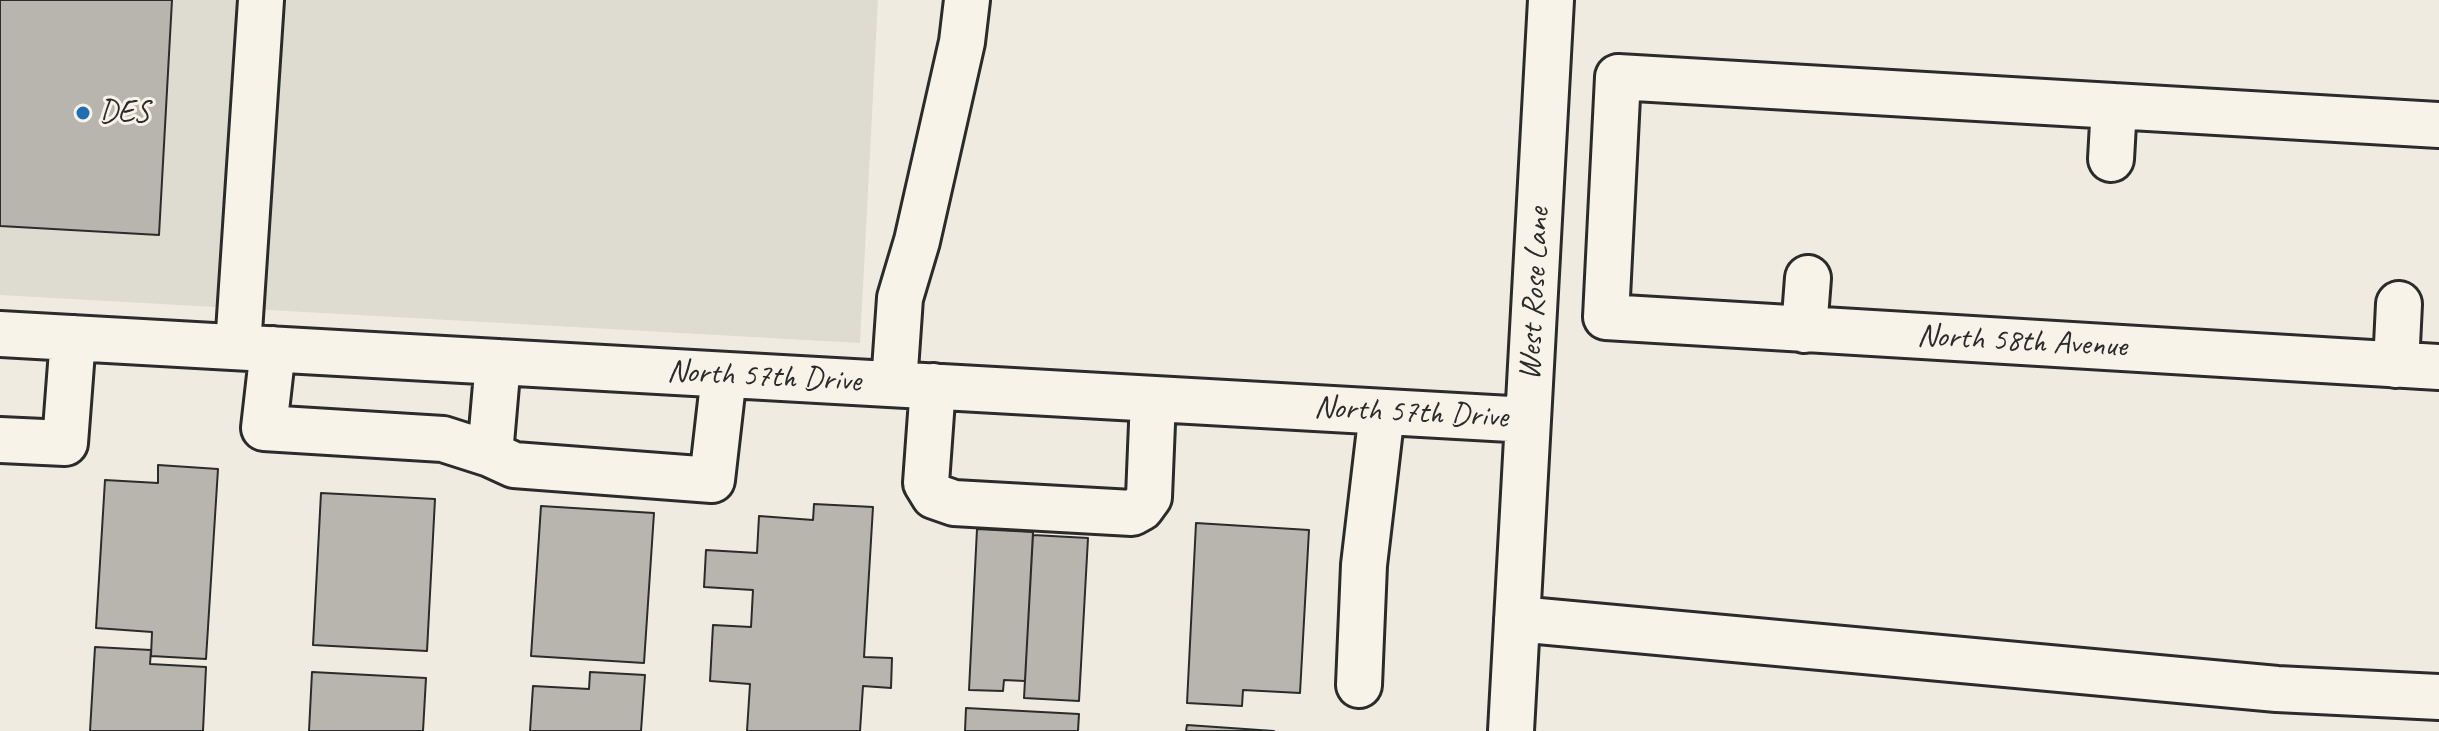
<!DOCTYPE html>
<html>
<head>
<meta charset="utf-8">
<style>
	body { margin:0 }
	canvas { display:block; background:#efebe0 }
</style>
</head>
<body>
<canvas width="2439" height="731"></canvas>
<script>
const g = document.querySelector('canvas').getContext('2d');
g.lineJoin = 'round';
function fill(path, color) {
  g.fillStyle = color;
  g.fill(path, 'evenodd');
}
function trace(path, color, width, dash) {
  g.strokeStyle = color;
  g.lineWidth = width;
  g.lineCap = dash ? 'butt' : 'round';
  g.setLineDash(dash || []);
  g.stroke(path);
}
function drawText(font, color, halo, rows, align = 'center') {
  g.font = font + ' Caveat,sans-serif';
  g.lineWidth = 6;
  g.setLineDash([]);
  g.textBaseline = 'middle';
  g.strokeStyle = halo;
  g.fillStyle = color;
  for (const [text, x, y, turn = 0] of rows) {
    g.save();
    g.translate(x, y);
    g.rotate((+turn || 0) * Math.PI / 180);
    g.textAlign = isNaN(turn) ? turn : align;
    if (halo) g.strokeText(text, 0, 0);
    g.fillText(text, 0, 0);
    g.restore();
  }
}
fill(new Path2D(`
	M 0,0 L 878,0 L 860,343 L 0,295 Z`), '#dedbd1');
const building = new Path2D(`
	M 0,0 L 172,0 L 159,235 L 0,226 Z
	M 158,465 L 218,469 L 206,659 L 151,656 L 152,632 L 96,628 L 105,480 L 158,483 Z
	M 321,493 L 435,499 L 427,651 L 313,645 Z
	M 814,504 L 873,507 L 864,657 L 892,658 L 891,688 L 863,686 L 860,731 L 747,731 L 750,684 L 710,681 L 713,625 L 751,627 L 753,590 L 704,587 L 706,550 L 757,553 L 759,516 L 813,520 Z
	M 541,506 L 654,513 L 644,663 L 531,656 Z
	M 1196,523 L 1309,530 L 1300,693 L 1243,690 L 1242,706 L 1187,703 Z
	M 977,529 L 1033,532 L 1025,681 L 1004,680 L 1003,691 L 969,690 Z
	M 1033,535 L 1088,538 L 1079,701 L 1024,698 Z
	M 95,647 L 151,650 L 150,664 L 206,667 L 203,731 L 90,731 Z
	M 312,672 L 426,678 L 423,731 L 309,731 Z
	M 590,672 L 645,675 L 641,731 L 530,731 L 533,686 L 589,689 Z
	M 966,708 L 1079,714 L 1078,731 L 965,731 Z
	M 1187,725 L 1274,731 L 1186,731 Z`);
fill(building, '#b8b5ae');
trace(building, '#2b2b2b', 2);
const minor = new Path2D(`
	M 2439,125 L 1618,77 L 1606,317 L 2439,367
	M 2111,159 L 2114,106
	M 1804,330 L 1808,278
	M 0,334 L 1528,420
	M 238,347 L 261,0
	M 273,349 L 264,428 L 443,439 L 490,454
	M 498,362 L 490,454 L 514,465 L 712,480 L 724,375
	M 2396,365 L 2399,304
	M 894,384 L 900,298 L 917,241 L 962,42 L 967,0
	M 933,386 L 926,483 L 934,496 L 954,503 L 1132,513 L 1141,508 L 1149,497 L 1153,399
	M 0,440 L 65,443 L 73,338
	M 1517,619 L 2277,689 L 2439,697
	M 1359,685 L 1364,565 L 1382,412
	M 1511,731 L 1551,0`);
trace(minor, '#2b2b2b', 50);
trace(minor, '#f7f3e8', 44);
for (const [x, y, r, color] of [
	[83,113,8,"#1f6fb2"]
]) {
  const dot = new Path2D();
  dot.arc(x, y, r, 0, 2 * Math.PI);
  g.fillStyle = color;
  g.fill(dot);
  trace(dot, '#f7f3e8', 3);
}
drawText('32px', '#2b2b2b', '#f7f3e8', [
	["DES",99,113]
], 'left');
drawText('32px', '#2b2b2b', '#f7f3e8', [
	["West Rose Lane",1535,294,-87],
	["North 58th Avenue",2022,342,3],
	["North 57th Drive",764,377,3],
	["North 57th Drive",1411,413,3]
]);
</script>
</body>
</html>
